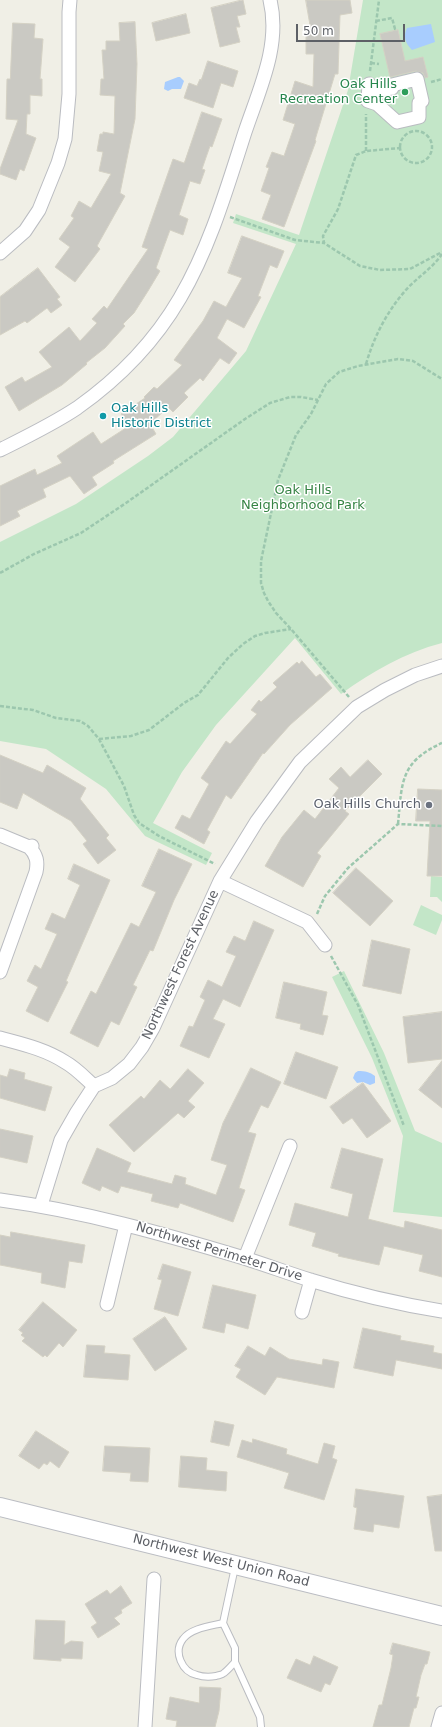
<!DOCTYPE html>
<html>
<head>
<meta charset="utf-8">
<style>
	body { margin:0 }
	#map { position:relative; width:442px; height:1727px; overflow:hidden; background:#f0efe6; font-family:"DejaVu Sans",sans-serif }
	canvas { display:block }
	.scale { position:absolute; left:296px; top:24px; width:109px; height:18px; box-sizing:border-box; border:2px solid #5d6066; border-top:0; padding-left:5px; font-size:12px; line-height:14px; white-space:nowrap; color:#5d6066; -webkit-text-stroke:3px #fff; paint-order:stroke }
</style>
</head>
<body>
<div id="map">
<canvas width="442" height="1727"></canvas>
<div class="scale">50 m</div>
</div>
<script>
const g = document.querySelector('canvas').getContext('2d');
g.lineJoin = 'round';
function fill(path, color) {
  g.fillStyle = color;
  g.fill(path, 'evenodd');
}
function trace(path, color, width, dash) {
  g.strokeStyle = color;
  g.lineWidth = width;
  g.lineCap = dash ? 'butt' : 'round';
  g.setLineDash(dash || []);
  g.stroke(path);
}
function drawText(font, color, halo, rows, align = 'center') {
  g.font = font + ' "DejaVu Sans",sans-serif';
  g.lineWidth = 3;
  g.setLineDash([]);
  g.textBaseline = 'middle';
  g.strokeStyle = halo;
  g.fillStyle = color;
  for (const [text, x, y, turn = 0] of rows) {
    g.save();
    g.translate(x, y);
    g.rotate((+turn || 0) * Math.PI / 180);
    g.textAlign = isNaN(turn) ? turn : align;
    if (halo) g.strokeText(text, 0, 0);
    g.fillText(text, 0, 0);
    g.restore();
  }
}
fill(new Path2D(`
	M 363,0 L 442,0 L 442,643 C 404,653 373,671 341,694 L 295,638 L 216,725 L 182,772 L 153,823 L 212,853 L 206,865 L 145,836 L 106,789 L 46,749 L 0,741 L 0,542 L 76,504 L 148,456 L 173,437 L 246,351 L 296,244 L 233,223 L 236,214 L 299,235 L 348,90 Z
	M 431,876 L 442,877 L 442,902 L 437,897 L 430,897 Z
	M 421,905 L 442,915 L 442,920 L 436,935 L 413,925 Z
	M 344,971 L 384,1053 L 415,1131 L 442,1143 L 442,1217 L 393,1212 L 403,1136 L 372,1058 L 332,977 Z`), '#c3e6c8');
fill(new Path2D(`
	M 431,24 L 435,42 L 412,50 C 405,43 403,36 407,28 Z
	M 178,77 L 180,77 L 184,81 L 181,89 L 172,89 L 168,91 L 164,89 L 165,82 Z
	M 358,1071 C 365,1071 370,1072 375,1076 L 375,1083 L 370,1085 L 363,1082 L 357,1083 L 353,1078 L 355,1073 Z`), '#a8cdfe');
const building = new Path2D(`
	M 243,0 L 246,14 L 237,16 L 240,27 L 236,27 L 240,42 L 220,47 L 211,8 Z
	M 306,0 L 350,0 L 352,13 L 340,15 L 338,74 L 335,74 L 315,140 L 316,141 L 284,227 L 262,219 L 271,195 L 261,191 L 269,168 L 266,167 L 272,152 L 284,156 L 295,124 L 283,120 L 295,81 L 313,87 L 314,54 L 306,54 L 306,33 L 311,33 Z
	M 186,14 L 190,33 L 156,41 L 152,23 Z
	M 135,22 L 137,64 L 135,119 L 120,193 L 125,196 L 97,246 L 100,249 L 75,282 L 55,267 L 70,247 L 59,239 L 74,218 L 71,216 L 79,201 L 91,208 L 111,174 L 99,171 L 103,152 L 97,151 L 100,134 L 103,134 L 103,132 L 114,134 L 115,96 L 100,95 L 101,79 L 104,79 L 102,50 L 106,50 L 106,41 L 120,41 L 119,23 Z
	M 13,23 L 35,24 L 34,38 L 43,39 L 40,79 L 42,79 L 42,96 L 30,95 L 30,114 L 27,114 L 26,134 L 36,138 L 24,171 L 20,169 L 16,180 L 0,174 L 0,169 L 18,120 L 6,119 L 7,79 L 10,79 Z
	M 398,30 L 405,61 L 423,57 L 428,77 L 425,78 L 423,73 L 416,71 L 390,77 L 380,34 Z
	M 208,61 L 238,71 L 233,87 L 221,83 L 213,108 L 184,98 L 189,83 L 197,86 L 200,79 L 201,80 Z
	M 202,112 L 222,119 L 212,147 L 210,146 L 202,169 L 205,170 L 200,184 L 190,181 L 179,215 L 188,219 L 183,235 L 170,230 L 156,268 L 160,271 L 148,291 L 134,313 L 123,324 L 125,326 L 105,348 L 86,363 L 87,364 L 62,385 L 19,411 L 5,387 L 22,377 L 25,382 L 52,367 L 39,352 L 69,327 L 80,341 L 97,323 L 92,319 L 104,306 L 107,309 L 148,249 L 142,247 L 173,159 L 184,163 Z
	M 242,236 L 284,251 L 277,268 L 270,265 L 258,296 L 261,297 L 244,328 L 227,319 L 217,338 L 237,353 L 229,364 L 220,358 L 203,381 L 200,378 L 184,393 L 188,397 L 173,412 L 168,407 L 150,424 L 156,434 L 113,461 L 114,463 L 92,477 L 97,485 L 84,494 L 70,476 L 43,489 L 46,497 L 17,511 L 20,516 L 0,526 L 0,486 L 35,469 L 37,475 L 62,463 L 57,456 L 93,432 L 101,444 L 129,426 L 121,414 L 145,398 L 144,397 L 154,387 L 157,389 L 182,365 L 174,360 L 203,321 L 214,301 L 226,307 L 242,278 L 228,273 Z
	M 38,268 L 60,297 L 57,299 L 62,305 L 51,313 L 47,308 L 27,323 L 25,321 L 0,335 L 0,297 Z
	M 302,661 L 316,677 L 320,674 L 332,688 L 290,725 L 264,754 L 263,753 L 231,799 L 226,795 L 207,830 L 210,832 L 204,844 L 175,828 L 182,815 L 190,819 L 209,784 L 201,778 L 226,741 L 230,744 L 257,714 L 251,710 L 259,700 L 261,702 L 277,687 L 273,683 L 297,662 L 299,664 Z
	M 0,755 L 43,773 L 47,765 L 86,788 L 80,799 L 109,835 L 106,838 L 116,850 L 98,864 L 83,844 L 87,841 L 71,821 L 23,793 L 17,809 L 0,802 Z
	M 368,760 L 382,774 L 345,811 L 349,814 L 317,853 L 321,856 L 303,887 L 265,866 L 282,837 L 304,810 L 315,819 L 339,788 L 329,779 L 341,767 L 350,777 Z
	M 418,789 L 442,790 L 442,876 L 427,876 L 430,821 L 416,821 Z
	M 159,849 L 192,864 L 174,900 L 153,951 L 150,950 L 133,985 L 137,987 L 119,1025 L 111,1021 L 98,1047 L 70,1033 L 91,991 L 96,994 L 131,923 L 139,927 L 156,892 L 142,886 Z
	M 74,864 L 110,880 L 66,981 L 68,982 L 48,1022 L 26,1011 L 38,987 L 27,981 L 35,965 L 41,969 L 57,934 L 45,929 L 52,913 L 65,919 L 80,885 L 68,879 Z
	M 356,868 L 393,901 L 370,926 L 333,893 Z
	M 254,921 L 274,930 L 240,1007 L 223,999 L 213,1019 L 225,1024 L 209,1058 L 180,1046 L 189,1026 L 193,1027 L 205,1000 L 200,997 L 208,980 L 222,987 L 236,956 L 226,952 L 234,936 L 245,941 Z
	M 372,940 L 410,949 L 401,994 L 363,986 Z
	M 284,982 L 327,992 L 322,1015 L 328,1016 L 323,1035 L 300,1029 L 301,1024 L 276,1018 Z
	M 442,1012 L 442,1059 L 408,1063 L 403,1017 Z
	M 296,1052 L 338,1067 L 326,1099 L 284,1084 Z
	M 442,1061 L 442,1108 L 419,1090 Z
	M 251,1068 L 281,1082 L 268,1108 L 261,1105 L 248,1132 L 256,1134 L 239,1188 L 245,1190 L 233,1222 L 180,1203 L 178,1208 L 151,1201 L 153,1194 L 121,1186 L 118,1193 L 102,1186 L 100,1191 L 82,1183 L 97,1148 L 131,1163 L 127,1172 L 172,1184 L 175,1175 L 186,1178 L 185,1184 L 216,1195 L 227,1165 L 211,1160 L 223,1123 Z
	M 10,1069 L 25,1073 L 24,1079 L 52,1087 L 45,1111 L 0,1098 L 0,1075 L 7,1077 Z
	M 188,1069 L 204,1083 L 188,1101 L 195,1107 L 184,1118 L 178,1113 L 134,1152 L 109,1125 L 141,1096 L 144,1099 L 160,1080 L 170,1089 Z
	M 363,1083 L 391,1121 L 367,1138 L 352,1118 L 343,1124 L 330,1107 Z
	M 0,1129 L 33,1136 L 27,1163 L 0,1157 Z
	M 342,1148 L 383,1159 L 368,1219 L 404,1228 L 405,1221 L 442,1230 L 442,1277 L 419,1271 L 423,1255 L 384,1246 L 379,1265 L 338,1256 L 339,1254 L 312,1246 L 316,1233 L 289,1225 L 295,1203 L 348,1217 L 353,1194 L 331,1188 Z
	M 11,1232 L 85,1245 L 82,1263 L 69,1261 L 65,1288 L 41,1283 L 42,1273 L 0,1265 L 0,1235 L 10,1237 Z
	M 163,1264 L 191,1272 L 178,1316 L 154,1309 L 162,1280 L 158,1279 Z
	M 213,1285 L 256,1295 L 248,1329 L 226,1323 L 224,1333 L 203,1328 Z
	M 43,1302 L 77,1330 L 63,1347 L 59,1343 L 47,1357 L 45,1355 L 43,1357 L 22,1341 L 25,1338 L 21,1335 L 23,1333 L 19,1330 Z
	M 165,1317 L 187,1349 L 155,1371 L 133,1339 Z
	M 363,1328 L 401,1336 L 400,1340 L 434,1346 L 433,1352 L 442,1354 L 442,1369 L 396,1360 L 393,1376 L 354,1368 Z
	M 87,1345 L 105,1346 L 104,1353 L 130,1355 L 128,1380 L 84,1377 Z
	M 248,1346 L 265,1356 L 270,1347 L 289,1359 L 322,1365 L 323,1359 L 339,1362 L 334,1388 L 277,1377 L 265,1395 L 236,1377 L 241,1369 L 235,1366 Z
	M 215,1421 L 234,1425 L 229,1446 L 211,1442 Z
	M 36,1431 L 69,1452 L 59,1468 L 50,1461 L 47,1465 L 44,1463 L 39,1469 L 19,1456 Z
	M 253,1439 L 287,1449 L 286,1454 L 318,1464 L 324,1443 L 335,1446 L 332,1458 L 337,1460 L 324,1500 L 284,1488 L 289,1473 L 237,1457 L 242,1440 L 252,1443 Z
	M 105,1446 L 150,1448 L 148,1482 L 130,1481 L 131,1473 L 103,1471 Z
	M 181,1456 L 207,1458 L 206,1470 L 227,1472 L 226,1491 L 179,1487 Z
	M 356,1489 L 404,1496 L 399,1528 L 374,1524 L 373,1532 L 354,1529 L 357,1508 L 354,1507 Z
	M 442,1495 L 442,1551 L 435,1551 L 427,1497 Z
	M 121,1586 L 132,1603 L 121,1610 L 122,1613 L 114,1618 L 120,1624 L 98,1638 L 91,1627 L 97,1623 L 85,1604 L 107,1590 L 110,1594 Z
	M 36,1620 L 65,1621 L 64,1645 L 71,1641 L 83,1642 L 82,1659 L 61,1658 L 61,1661 L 34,1659 Z
	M 393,1643 L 430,1652 L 427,1664 L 425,1664 L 421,1675 L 416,1697 L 419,1697 L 416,1708 L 414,1708 L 409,1727 L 373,1727 L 379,1705 L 382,1705 L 391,1668 L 393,1655 L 390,1654 Z
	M 314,1656 L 338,1667 L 330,1685 L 325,1683 L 321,1692 L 287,1678 L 296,1659 L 310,1665 Z
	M 200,1687 L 221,1688 L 219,1711 L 215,1727 L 176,1727 L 177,1721 L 166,1719 L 170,1697 L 199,1703 Z`);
fill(building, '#cac9c3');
trace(building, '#d4d1c4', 1);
const lane = new Path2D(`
	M 223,1623 C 211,1626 191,1628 183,1639 C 173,1652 182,1672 197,1675 C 203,1677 210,1677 216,1676 C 219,1675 222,1675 224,1673 C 228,1670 232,1665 235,1662 L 235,1648 L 223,1623 L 235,1567
	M 235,1662 L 260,1717 L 261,1727`);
const street = new Path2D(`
	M 417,79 L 422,101 L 419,103 L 419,117 L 397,122 L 377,104 L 368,101 L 369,84 L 371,88 L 378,90 L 392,88 L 392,85 Z
	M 0,253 L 25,231 L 39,210 L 58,163 L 65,139 L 69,94 L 69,12 L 70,0
	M 0,450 C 26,437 53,424 77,408 C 118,379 155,341 180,298 C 210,247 227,188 245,132 C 259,90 281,45 270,0
	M 0,835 L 29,847 L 32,846
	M 220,881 L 307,922 L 325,945
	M 0,972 L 36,872 C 38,862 37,855 29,847
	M 0,1038 C 22,1044 45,1049 65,1062 C 76,1068 85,1078 94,1086
	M 0,1200 C 83,1211 164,1234 244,1258 C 266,1265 288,1273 310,1280 C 352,1293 398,1304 442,1311
	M 41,1205 L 61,1140 L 77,1112 L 94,1086 L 112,1078 L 129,1064 L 142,1047 L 153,1028 L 220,881 L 257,821 L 300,762 L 357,707 L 385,690 L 415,675 L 442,666
	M 245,1258 L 290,1146
	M 107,1304 L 126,1225
	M 302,1312 L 311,1280
	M 145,1727 L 154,1579
	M 438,1727 L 442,1713`);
const secondary = new Path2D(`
	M 0,1507 L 442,1616`);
trace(lane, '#babcc1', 8);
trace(street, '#babcc1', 15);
trace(secondary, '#bbbdc3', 20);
trace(new Path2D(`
	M 376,21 L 392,18 L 395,29 L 397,28
	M 371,63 L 379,64
	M 370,71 L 379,0
	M 431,82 L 442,79
	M400 147a16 16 0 1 1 32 0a16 16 0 1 1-32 0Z
	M 401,148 L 366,151 L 356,155 L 338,209 L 323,236 L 324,243 L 360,266 L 380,270 L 410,269 L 442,252
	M 366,151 L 366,114
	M 230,217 L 295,240 L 324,243
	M 366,364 C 374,337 386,313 405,291 C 416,278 432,269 442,254
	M 0,573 L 34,554 L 81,533 L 126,503 L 245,419 L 270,403 L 290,397 L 301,397 L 318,400
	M 349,697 L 291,629 L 276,613 L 268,601 L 264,593 L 261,583 L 261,561 L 278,480 L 296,435 L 311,414 L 326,384 L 339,372 L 358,366 L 398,359 L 413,361 L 442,379
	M 0,706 L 33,710 L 56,718 L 80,721 L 88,726 L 99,739 L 124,786 L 134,815 L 139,823 L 159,836 L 215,864
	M 99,739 L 131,736 L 149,730 L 184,703 L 198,695 L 228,658 L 243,644 L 255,636 L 265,633 L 291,629
	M 398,824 C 402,782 400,762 442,743
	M 317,914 L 325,896 L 348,868 L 398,824 L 442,826
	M 331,956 L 358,1005 L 404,1126`), '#9cc7ae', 2.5, [4, 2]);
trace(lane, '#fff', 6);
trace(street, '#fff', 13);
trace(secondary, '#fff', 18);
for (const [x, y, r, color] of [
	[405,92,4,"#2e9e5b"],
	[103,416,4,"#0f9aa8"],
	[429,805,4,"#6b7280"]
]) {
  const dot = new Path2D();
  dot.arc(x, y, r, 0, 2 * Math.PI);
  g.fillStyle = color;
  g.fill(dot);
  trace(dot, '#fff', 1.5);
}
drawText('13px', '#27864d', '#fff', [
	["Oak Hills",397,85],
	["Recreation Center",397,100]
], 'right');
drawText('13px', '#0d838f', '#fff', [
	["Oak Hills",111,409],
	["Historic District",111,424]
], 'left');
drawText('13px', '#368444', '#fff', [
	["Oak Hills",303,491],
	["Neighborhood Park",303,506]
]);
drawText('13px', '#5b616d', '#fff', [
	["Oak Hills Church",421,805]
], 'right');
drawText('13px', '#5d6066', '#fff', [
	["Northwest Forest Avenue",181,965,-65],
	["Northwest Perimeter Drive",219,1252,17],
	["Northwest West Union Road",221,1561,14]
]);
</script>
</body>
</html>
